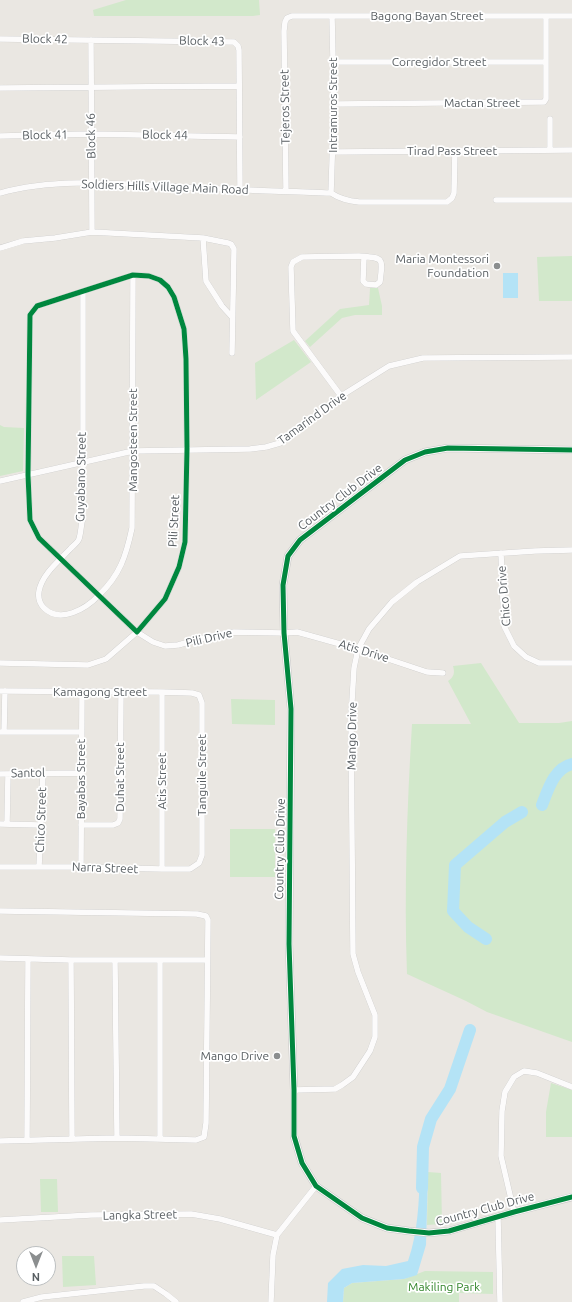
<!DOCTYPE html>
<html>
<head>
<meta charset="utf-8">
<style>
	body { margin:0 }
	#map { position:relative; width:572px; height:1302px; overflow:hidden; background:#eae7e2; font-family:Ubuntu,sans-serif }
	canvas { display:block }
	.north { position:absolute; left:16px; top:1246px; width:40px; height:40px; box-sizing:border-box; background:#fff; border:1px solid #bcbfc0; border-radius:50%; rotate:180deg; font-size:11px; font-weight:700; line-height:16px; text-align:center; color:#585e62 }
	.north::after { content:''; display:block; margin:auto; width:14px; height:18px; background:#8b8e8f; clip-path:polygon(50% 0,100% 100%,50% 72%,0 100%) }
</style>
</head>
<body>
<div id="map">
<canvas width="572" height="1302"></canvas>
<div class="north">N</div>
</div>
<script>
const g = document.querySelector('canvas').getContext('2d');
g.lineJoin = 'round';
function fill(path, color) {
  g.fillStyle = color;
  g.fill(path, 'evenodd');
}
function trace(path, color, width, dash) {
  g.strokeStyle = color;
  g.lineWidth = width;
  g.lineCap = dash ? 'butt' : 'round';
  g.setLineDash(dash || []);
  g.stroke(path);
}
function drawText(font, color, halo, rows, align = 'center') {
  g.font = font + ' Ubuntu,sans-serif';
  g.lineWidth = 3.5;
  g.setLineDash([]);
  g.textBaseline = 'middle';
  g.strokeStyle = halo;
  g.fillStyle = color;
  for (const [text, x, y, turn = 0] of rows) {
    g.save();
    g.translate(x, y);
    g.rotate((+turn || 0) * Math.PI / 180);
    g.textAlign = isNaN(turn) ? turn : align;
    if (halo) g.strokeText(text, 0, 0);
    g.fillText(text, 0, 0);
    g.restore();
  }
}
fill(new Path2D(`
	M 126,0 L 259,0 L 260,15 L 253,16 L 94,16 L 93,10 Z
	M 572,256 L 572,301 L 539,301 L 537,257 Z
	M 370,288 L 378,288 L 382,306 L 382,315 L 355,315 L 342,318 L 310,347 L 305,341 L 340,309 L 369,305 Z
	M 294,340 L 311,362 L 256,400 L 255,363 Z
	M 0,425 L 4,427 L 24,428 L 23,471 L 0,476 Z
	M 481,663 L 519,723 L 559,723 L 572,721 L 572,1042 L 487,1012 L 466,1001 L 407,974 C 404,891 407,808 412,724 L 471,724 L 448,681 C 454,677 455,673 453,666 Z
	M 231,699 L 275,700 L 275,725 L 232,724 Z
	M 230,829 L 275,829 L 275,877 L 230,877 Z
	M 551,1083 L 572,1090 L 572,1137 L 546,1137 L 546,1112 Z
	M 428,1172 L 441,1173 L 442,1224 L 427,1225 Z
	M 40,1179 L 57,1179 L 58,1212 L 41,1212 Z
	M 62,1256 L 94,1256 L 96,1285 L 63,1287 Z
	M 425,1271 L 493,1272 L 493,1294 L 459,1293 L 459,1302 L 343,1302 L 344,1288 L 352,1283 L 404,1279 Z`), '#d2e8cb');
fill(new Path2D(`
	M 503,273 L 518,273 L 518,298 L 503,298 Z
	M 420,1171 L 428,1172 L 426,1245 L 417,1275 L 404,1279 L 352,1283 L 344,1288 L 343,1302 L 327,1302 L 328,1283 L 342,1269 L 363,1265 L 386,1266 L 408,1261 C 418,1233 419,1201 420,1171 Z`), '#b4e3f6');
trace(new Path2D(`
	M 542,805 C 548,790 554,768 572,764
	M 486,939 L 468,927 L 453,911 L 455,865 L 505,822 L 522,812
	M 422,1188 L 423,1147 L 431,1119 L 450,1089 L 470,1030`), '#b4e3f6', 12);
const minor = new Path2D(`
	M 0,39 L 234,42 L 238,46 L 239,50 L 240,191
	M 91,40 L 92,232
	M 333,62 L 545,62
	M 0,88 L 239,86
	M 334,104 L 544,102 L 546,99 L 546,16
	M 0,136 L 91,134 L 240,137
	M 550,150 L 550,119
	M 333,152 L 572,150
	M 286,191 L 284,31 L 285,22 L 287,18 L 292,16 L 572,16
	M 0,193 C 55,177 123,184 179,187 C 230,190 281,191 331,193
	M 331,193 L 334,104 L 332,16
	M 331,193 C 340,199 348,201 359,202 L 447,202 L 452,198 L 454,193 L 455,150
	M 496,200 L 572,200
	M 203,238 L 206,281 L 222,306 L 232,317
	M 0,248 L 23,241 L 55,238 L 92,232 L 203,238 L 228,243 L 231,244 L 234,249 L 232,353
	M 133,275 L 149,276 L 160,280 L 168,287 L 174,297 L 184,329 L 186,359 L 187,449 L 185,542 L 179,567 L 165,599 L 137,632 L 39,538 L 30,520 L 28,475 L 30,315 L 37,306 Z
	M 83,291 L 83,518 C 81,524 81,533 79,539 C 78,542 74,545 71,548 C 60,560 42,574 39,591 C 38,597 39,603 44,608 C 60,624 86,609 99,595 C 120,575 126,556 132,528 L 133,275
	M 341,396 L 293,331 L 291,267 L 293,262 L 302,257 L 359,256 C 384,258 383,257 380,282 L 376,285 L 366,284 L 363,281 L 364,257
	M 0,481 L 133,451 L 250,449 L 266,447 L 280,443 L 341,396 L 389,366 L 423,358 L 572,357
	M 501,553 L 504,626 L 514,646 L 526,657 L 539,663 L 572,663
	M 0,663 L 88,665 L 106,659 L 137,632 L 153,642 L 165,646 L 178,645 L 204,638 L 234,632 L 284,633 L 297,632 L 358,649 L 427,672 L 443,673
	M 0,691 L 162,692 L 192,693 L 199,695 L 202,703 L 202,855 L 199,863 L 190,869 L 162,869 L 81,867 L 0,867
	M 0,732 L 81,732
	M 4,732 L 5,691
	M 0,774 L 81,773
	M 0,824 L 41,825
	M 7,824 L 8,774
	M 81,825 L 113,825 L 118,823 L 120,819 L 121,692
	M 39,867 L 43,773
	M 81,867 L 82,692
	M 162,869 L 162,692
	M 0,911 L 197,914 L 206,916 L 208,920 L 206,1123 L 204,1137 L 196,1140 L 117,1138 L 0,1141
	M 0,958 L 71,960 L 206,960
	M 71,960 L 72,1139
	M 115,960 L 117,1138
	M 294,1090 L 335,1089 L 342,1085 L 353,1077 L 370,1051 L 375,1037 L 375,1015 L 358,972 L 353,954 L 351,718 L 354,668 L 358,649 L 369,629 L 392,602 L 417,582 L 460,556 L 535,551 L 572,550
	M 160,1139 L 160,961
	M 27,1140 L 28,959
	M 514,1212 L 501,1156 L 502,1111 L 505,1092 L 514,1077 L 524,1071 L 537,1073 L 572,1087
	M 498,1217 L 500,1302
	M 0,1220 L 91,1215 L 191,1214 L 220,1219 L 277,1235
	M 23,1302 L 42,1297 L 144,1286 L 154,1286 L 166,1294 L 176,1302
	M 271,1302 L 273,1255 L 277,1235 L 316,1186`);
const tertiary = new Path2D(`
	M 572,450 L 448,448 L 425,452 L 405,460 L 300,540 L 288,556 L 283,585 L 284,633 L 291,709 L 289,944 L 294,1090 L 294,1136 L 302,1163 L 316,1186 L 362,1218 L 387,1228 L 409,1231 L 429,1233 L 449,1231 L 514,1212 L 572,1197`);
trace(minor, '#c6c6c5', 6);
trace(tertiary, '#c6c6c5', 8);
trace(minor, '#fcfbfb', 5.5);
trace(tertiary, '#fcfbfb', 7);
trace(new Path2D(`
	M 133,275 L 149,276 L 160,280 L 168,287 L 174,297 L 184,329 L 186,359 L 187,449 L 185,542 L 179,567 L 165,599 L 137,632 L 39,538 L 30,520 L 28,475 L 30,315 L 37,306 Z
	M 572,450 L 448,448 L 425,452 L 405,460 L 300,540 L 288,556 L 283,585 L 284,633 L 291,709 L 289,944 L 294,1090 L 294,1136 L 302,1163 L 316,1186 L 362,1218 L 387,1228 L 409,1231 L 429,1233 L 449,1231 L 514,1212 L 572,1197`), '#00873e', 5);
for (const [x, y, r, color] of [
	[497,266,4,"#8b8e8f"],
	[277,1056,4,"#8b8e8f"]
]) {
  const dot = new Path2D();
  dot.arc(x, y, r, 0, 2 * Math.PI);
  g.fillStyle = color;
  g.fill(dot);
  trace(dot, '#fff', 1.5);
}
drawText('12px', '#585e62', '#fff', [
	["Bagong Bayan Street",427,16],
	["Block 42",45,39,1],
	["Block 43",202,41,1],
	["Corregidor Street",439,62],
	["Mactan Street",482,103],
	["Intramuros Street",333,105,-90],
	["Tejeros Street",285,107,-91],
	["Block 41",45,135,-1],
	["Block 44",165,135,1],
	["Block 46",91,136,-91],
	["Tirad Pass Street",452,151],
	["Soldiers Hills Village Main Road",165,187,2],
	["Tamarind Drive",312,418,-36],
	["Mangosteen Street",133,440,-90],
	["Guyabano Street",81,477,-89],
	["Country Club Drive",340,497,-37],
	["Pili Street",174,521,-87],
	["Chico Drive",504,596,-95],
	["Pili Drive",209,638,-13],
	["Atis Drive",364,651,17],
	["Kamagong Street",100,692],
	["Mango Drive",352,736,-89],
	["Santol",28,773,-1],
	["Tanguile Street",202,775,-90],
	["Duhat Street",120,777,-90],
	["Bayabas Street",81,779,-90],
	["Atis Street",162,781,-90],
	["Chico Street",41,820,-88],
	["Country Club Drive",280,849,-89],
	["Narra Street",105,868,2],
	["Country Club Drive",485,1209,-15],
	["Langka Street",140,1215,-1]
]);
drawText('12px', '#585e62', '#fff', [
	["Maria Montessori",489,259],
	["Foundation",489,273],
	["Mango Drive",269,1056]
], 'right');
drawText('12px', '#33862c', '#fff', [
	["Makiling Park",444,1287]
]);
</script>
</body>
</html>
